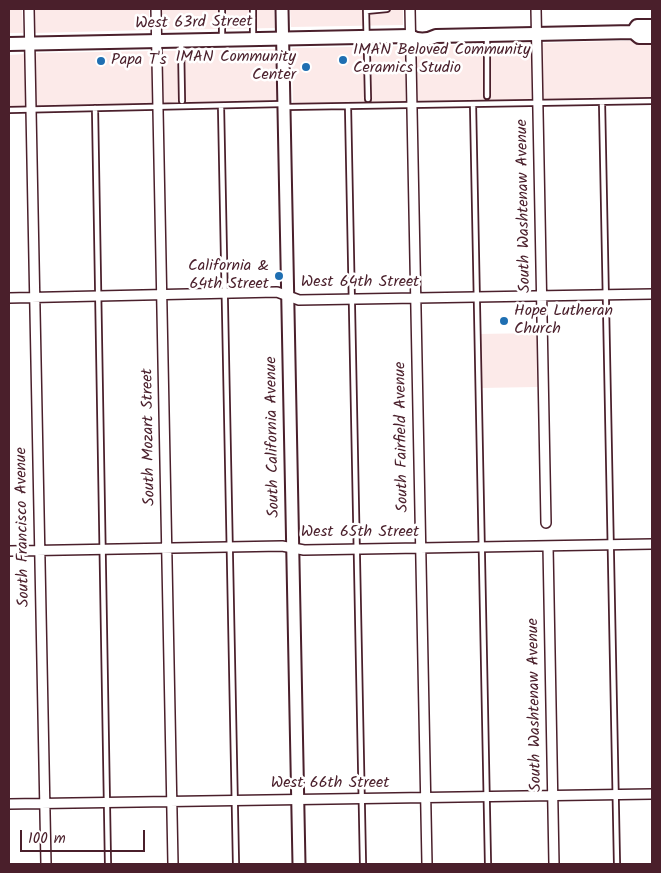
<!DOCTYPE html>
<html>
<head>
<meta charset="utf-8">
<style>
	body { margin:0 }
	#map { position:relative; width:661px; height:873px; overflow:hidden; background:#fff; font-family:Kalam,sans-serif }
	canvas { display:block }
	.frame { position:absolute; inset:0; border:10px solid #4a1f2b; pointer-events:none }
	.scale { position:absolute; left:20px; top:830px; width:125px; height:22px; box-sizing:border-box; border:2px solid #4a1f2b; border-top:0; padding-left:6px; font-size:15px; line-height:18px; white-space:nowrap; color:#4a1f2b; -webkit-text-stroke:4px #fff; paint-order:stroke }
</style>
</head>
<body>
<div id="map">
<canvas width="661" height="873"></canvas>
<div class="frame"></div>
<div class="scale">100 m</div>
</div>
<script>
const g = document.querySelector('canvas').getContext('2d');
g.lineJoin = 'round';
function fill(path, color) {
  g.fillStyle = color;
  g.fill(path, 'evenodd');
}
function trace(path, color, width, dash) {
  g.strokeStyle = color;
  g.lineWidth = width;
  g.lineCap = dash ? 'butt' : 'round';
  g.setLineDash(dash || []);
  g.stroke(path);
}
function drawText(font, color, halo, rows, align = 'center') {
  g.font = font + ' Kalam,sans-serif';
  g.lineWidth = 5;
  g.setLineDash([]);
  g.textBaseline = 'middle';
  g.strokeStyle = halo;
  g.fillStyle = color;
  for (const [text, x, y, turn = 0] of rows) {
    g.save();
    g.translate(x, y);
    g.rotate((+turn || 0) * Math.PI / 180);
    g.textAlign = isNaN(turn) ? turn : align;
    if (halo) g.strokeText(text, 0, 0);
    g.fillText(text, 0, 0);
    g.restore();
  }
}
fill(new Path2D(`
	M 9,9 L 22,9 L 23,33 L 9,33 Z
	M 34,9 L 149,9 L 149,30 L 35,33 Z
	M 162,9 L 274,9 L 275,28 L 162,30 Z
	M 290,9 L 403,9 L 403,25 L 291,27 Z
	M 652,40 L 652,101 L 543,103 L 542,43 Z
	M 531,43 L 533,103 L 417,105 L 416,46 Z
	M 405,46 L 406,105 L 293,107 L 292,48 Z
	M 275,49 L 277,104 L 164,107 L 162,51 Z
	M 152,51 L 152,107 L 36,109 L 35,53 Z
	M 25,54 L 26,109 L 9,110 L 9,55 Z
	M 538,333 L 538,387 L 479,388 L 478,334 Z`), '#fceae9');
const service = new Path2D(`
	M 222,9 L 222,38
	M 253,9 L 253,37
	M 366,9 L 368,99
	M 366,11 L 387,9
	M 181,42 L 182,101
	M 487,96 L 487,36
	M 602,102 L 617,864
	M 473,104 L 488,864
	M 221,106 L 236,864
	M 348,106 L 363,864
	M 286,107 L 652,101
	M 95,108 L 108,864
	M 9,110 L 282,104`);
const minor = new Path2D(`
	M 29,9 L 46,864
	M 156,9 L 173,864
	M 410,9 L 427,864
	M 536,9 L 546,523
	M 9,298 L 277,292 L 299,300 L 652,294
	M 548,546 L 554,864
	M 9,551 L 282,546 L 304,550 L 652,544
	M 9,804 L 652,794`);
const tertiary = new Path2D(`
	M 282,9 L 299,864`);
const secondary = new Path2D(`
	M 633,32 L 637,26 L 652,26
	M 9,44 L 410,36 C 418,41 428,40 436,36 L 633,32 L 639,37 L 652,37`);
trace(service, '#4a1f2b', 8);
trace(minor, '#4a1f2b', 12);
trace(tertiary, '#4a1f2b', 15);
trace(secondary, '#4a1f2b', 16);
trace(service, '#fff', 4.5);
trace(minor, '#fff', 9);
trace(tertiary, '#fff', 11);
trace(secondary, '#fff', 12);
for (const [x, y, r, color] of [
	[343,60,5,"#1f6fb2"],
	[101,61,5,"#1f6fb2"],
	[306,67,5,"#1f6fb2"],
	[279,276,5,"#1f6fb2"],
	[504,321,5,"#1f6fb2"]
]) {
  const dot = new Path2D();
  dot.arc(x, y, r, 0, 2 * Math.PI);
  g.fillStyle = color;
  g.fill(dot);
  trace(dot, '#fff', 2);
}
drawText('16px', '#4a1f2b', '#fff', [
	["West 63rd Street",194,24,-1],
	["South Washtenaw Avenue",525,206,-91],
	["West 64th Street",360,283],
	["South Mozart Street",150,437,-91],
	["South California Avenue",274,437,-91],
	["South Fairfield Avenue",403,437,-91],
	["South Francisco Avenue",24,527,-91],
	["West 65th Street",360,533],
	["South Washtenaw Avenue",536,705,-91],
	["West 66th Street",330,784]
]);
drawText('16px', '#4a1f2b', '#fff', [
	["IMAN Beloved Community",353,51],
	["Ceramics Studio",353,69],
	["IMAN Community",296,58,"right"],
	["Center",296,76,"right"],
	["Papa T's",111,61],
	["California &",269,267,"right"],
	["64th Street",269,285,"right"],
	["Hope Lutheran",514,312],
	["Church",514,330]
], 'left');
</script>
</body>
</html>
